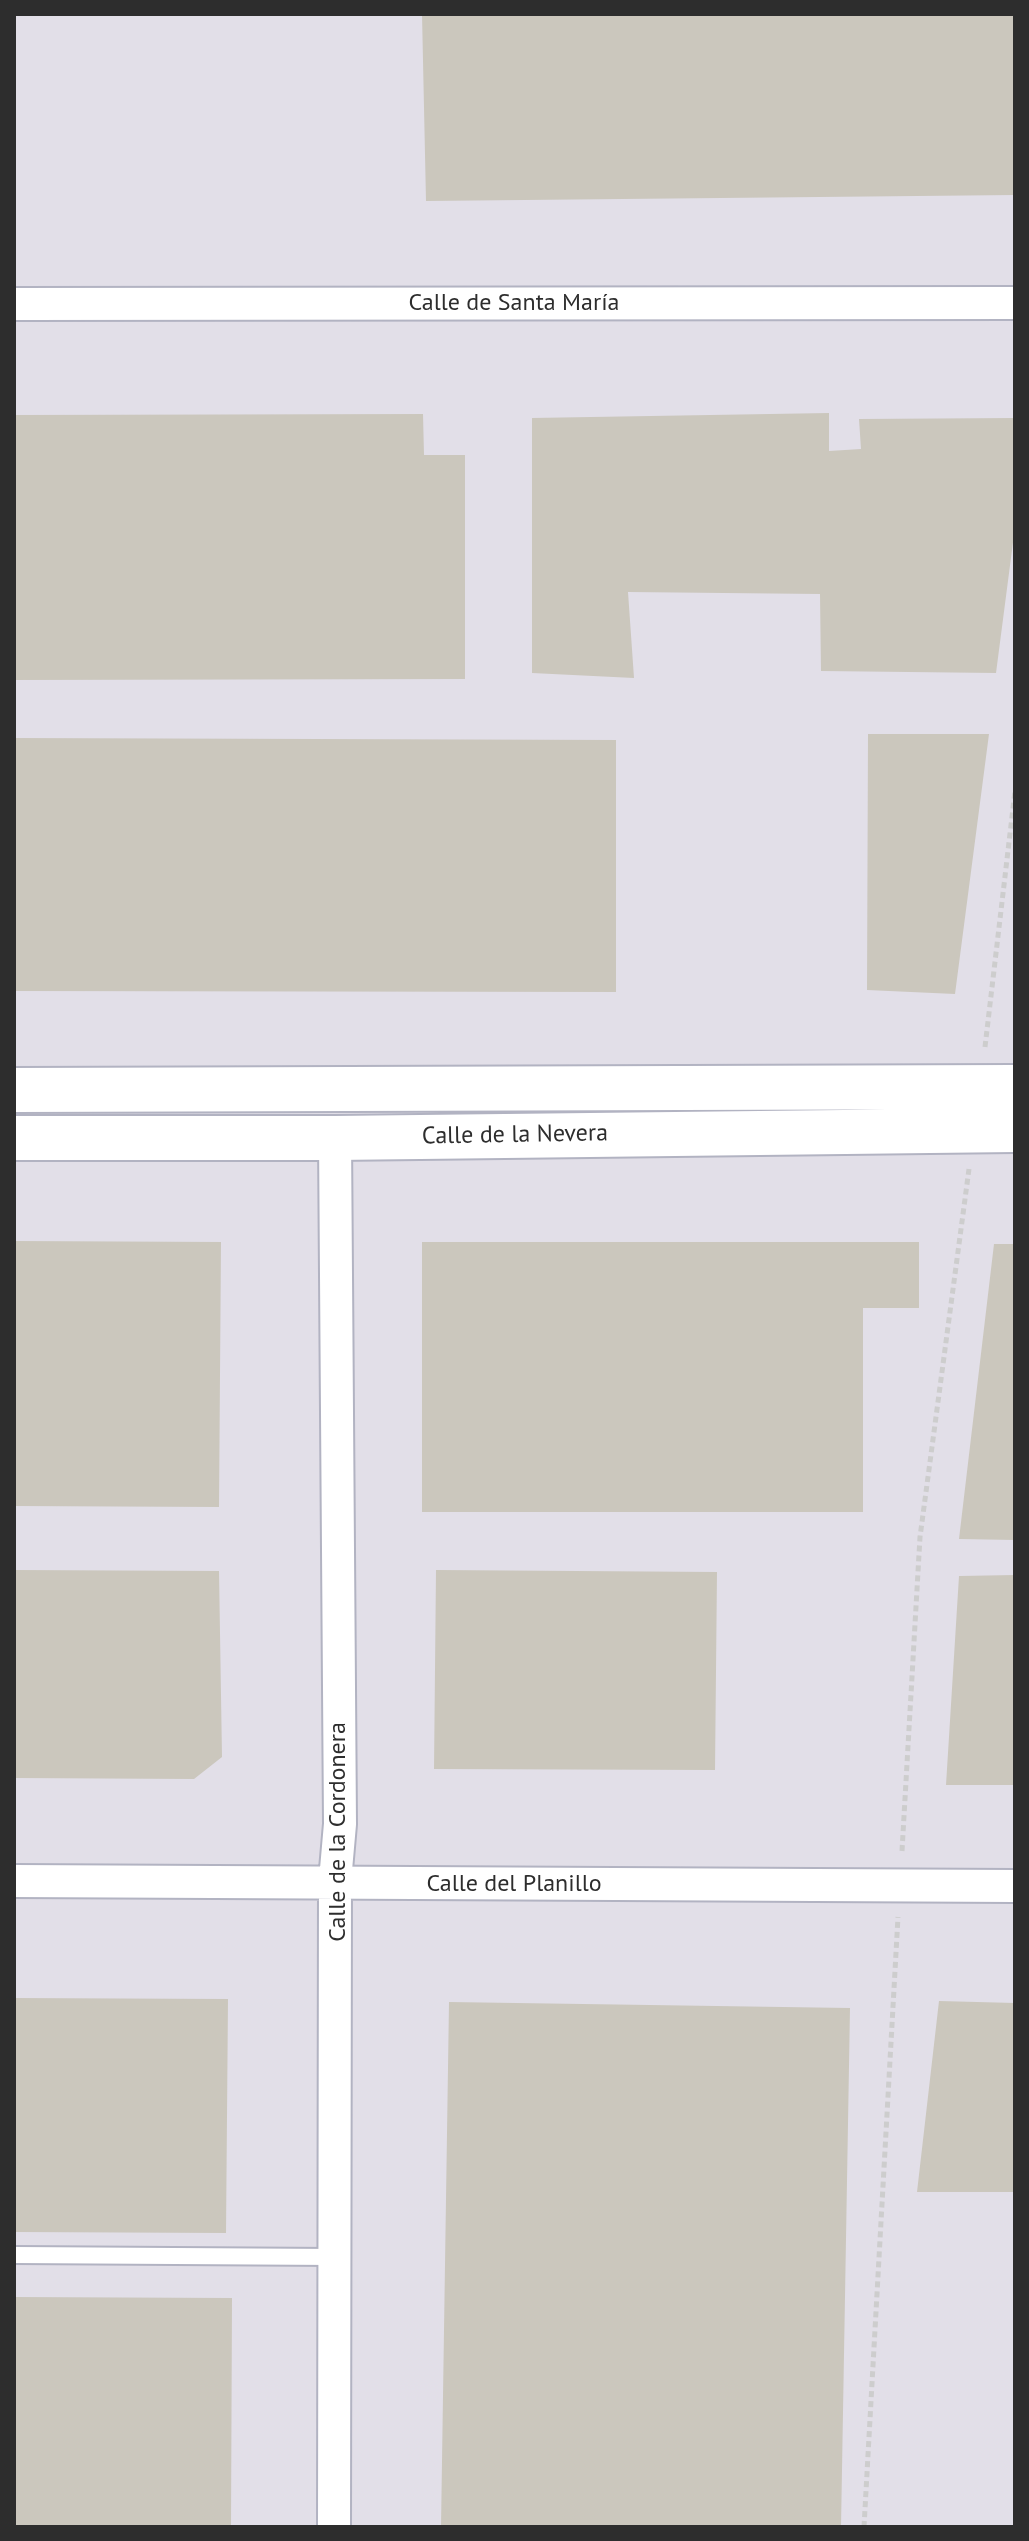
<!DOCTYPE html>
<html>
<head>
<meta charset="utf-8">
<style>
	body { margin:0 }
	#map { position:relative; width:1029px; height:2541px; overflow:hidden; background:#f0eade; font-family:"PT Sans",sans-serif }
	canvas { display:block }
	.frame { position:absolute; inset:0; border:16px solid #2d2d2d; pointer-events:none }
</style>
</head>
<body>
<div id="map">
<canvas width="1029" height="2541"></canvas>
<div class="frame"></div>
</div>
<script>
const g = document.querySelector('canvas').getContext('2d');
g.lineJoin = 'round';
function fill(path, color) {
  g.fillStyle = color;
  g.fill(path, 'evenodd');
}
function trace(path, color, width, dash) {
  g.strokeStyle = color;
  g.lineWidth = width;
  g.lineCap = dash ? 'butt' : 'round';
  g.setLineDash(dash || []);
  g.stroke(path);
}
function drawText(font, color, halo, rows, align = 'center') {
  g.font = font + ' "PT Sans",sans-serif';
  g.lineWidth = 6;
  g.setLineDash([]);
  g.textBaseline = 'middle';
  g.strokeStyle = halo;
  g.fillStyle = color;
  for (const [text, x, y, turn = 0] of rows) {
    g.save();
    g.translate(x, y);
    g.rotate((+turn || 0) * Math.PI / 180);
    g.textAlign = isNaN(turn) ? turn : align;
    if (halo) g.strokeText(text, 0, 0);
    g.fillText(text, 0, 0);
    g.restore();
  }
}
fill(new Path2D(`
	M 14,14 L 1015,14 L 1015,2527 L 14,2527 Z`), '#e2dfe8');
fill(new Path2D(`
	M 422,14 L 1015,14 L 1015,195 L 426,201 Z
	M 829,413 L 829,451 L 861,449 L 859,419 L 1015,418 L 1015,527 L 996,673 L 821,671 L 820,594 L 628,592 L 634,678 L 532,673 L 532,418 Z
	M 423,414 L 424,455 L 465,455 L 465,679 L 14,680 L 14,415 Z
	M 868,734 L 989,734 L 955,994 L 867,990 Z
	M 14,738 L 616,740 L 616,992 L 14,991 Z
	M 14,1241 L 221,1242 L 219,1507 L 14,1506 Z
	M 422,1242 L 919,1242 L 919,1308 L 863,1308 L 863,1512 L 422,1512 Z
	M 994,1244 L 1015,1244 L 1015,1540 L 959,1539 Z
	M 14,1570 L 219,1571 L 222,1757 L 194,1779 L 14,1778 Z
	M 436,1570 L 717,1572 L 715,1770 L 434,1769 Z
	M 1015,1575 L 1015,1785 L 946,1785 L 959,1576 Z
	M 14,1998 L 228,1999 L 226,2233 L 14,2232 Z
	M 939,2001 L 1015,2003 L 1015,2192 L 917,2192 Z
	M 449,2002 L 850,2008 L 841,2527 L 441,2527 Z
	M 14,2297 L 232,2298 L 231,2527 L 14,2527 Z`), '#cbc7bd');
const lane = new Path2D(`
	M 14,2255 L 335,2257`);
const street = new Path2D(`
	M 14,304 L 1015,303
	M 14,1881 L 1015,1886
	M 334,2527 L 335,1881 L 340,1824 L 335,1138`);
const secondary = new Path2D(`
	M 14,1090 L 1015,1087
	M 14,1138 L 335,1138 L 1015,1130`);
trace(lane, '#b2b3c2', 20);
trace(street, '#b2b3c2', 36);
trace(secondary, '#b2b3c2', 48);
trace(new Path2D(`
	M 985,1047 L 1015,791
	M 902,1851 L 920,1537 L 969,1169
	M 864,2527 L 898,1917`), '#cdcdcd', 5, [6, 4]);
trace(lane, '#fff', 16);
trace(street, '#fff', 32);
trace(secondary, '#fff', 44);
drawText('24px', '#2d2d2d', '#fff', [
	["Calle de Santa María",514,303],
	["Calle de la Nevera",515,1135,-1],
	["Calle de la Cordonera",338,1832,-90],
	["Calle del Planillo",514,1884]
]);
</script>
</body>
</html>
